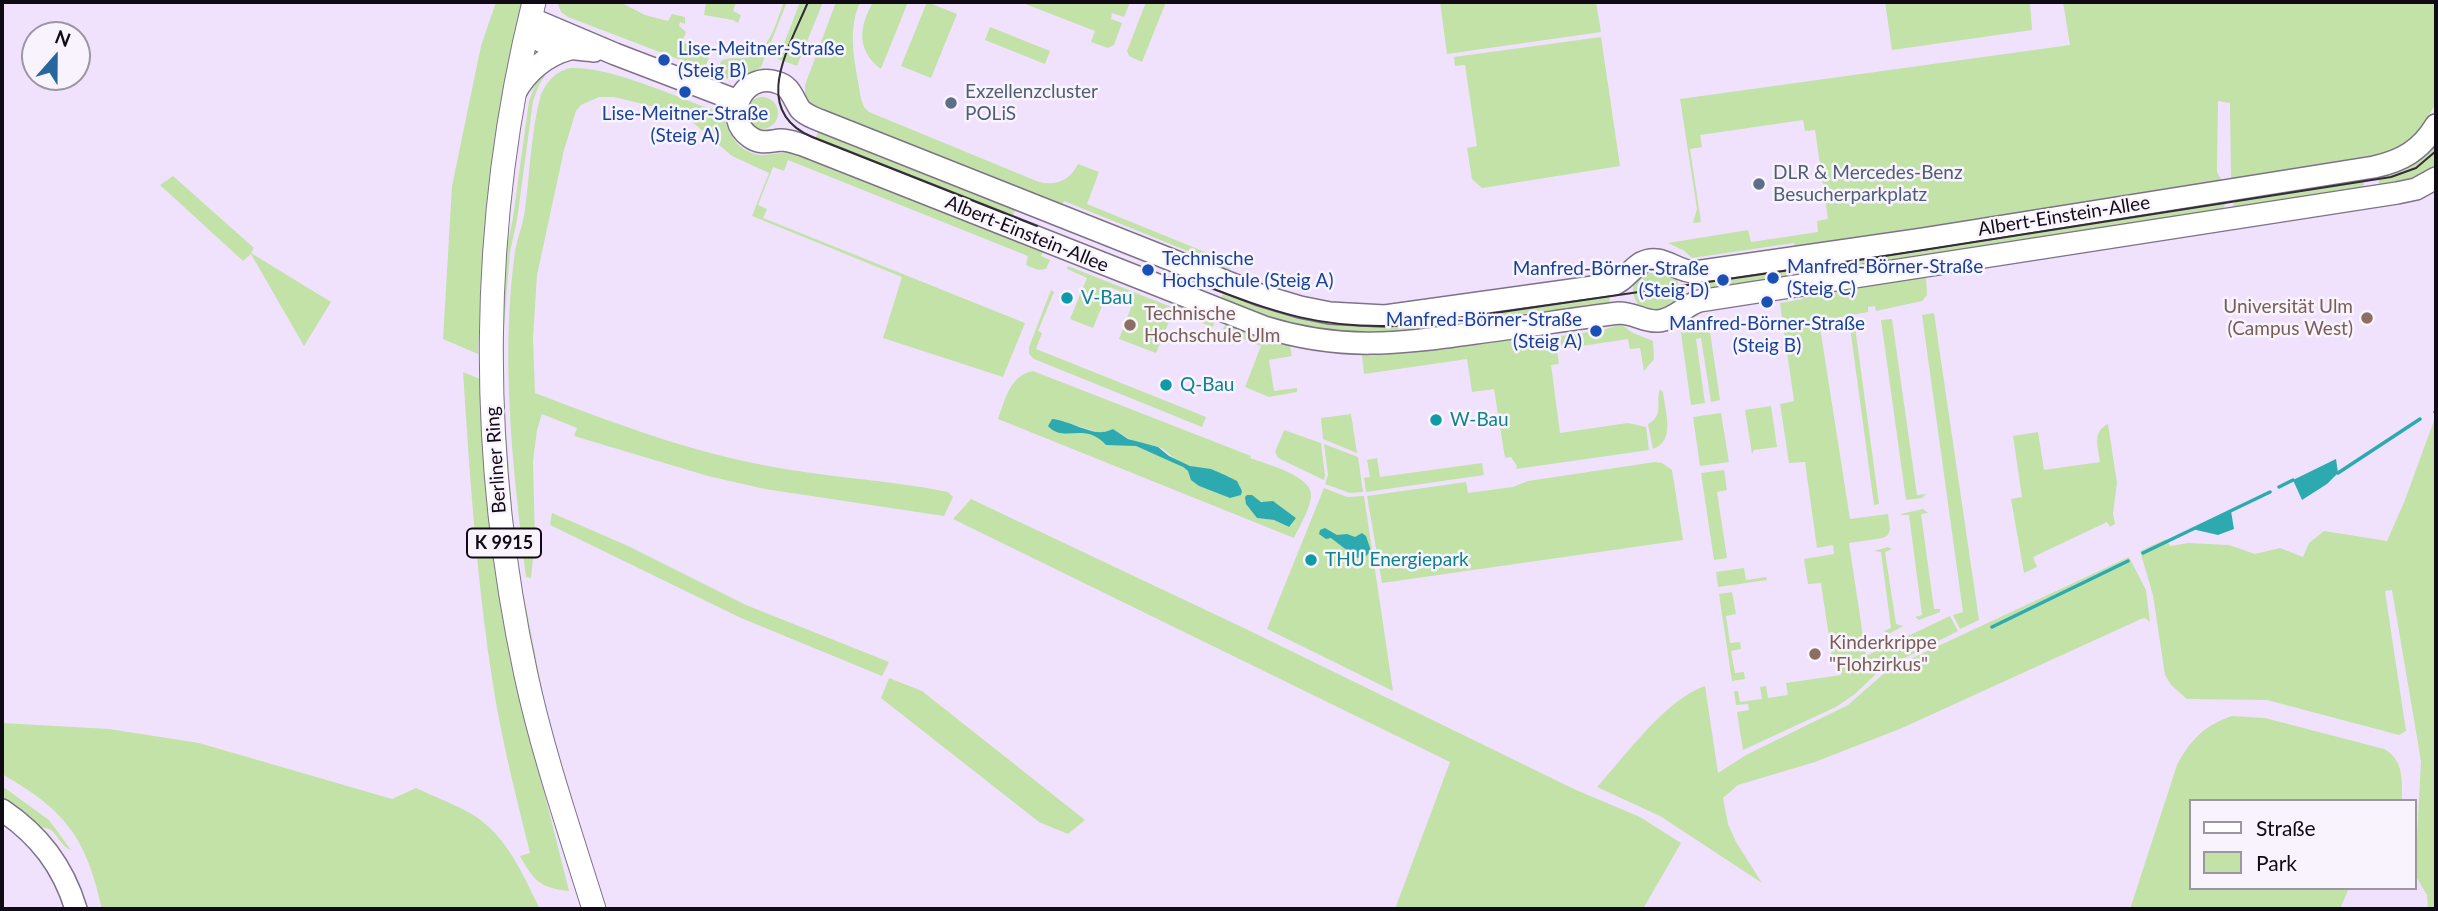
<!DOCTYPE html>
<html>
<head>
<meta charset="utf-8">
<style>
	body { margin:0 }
	#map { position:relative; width:2438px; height:911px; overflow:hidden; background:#f0e2fd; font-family:Lato,sans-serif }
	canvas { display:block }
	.frame { position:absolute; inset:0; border:4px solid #0f0a13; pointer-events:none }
	.legend { position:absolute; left:2189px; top:799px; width:228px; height:91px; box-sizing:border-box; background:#f9f3fe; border:2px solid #9b96a0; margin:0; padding:9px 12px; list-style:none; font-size:21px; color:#0f0a13 }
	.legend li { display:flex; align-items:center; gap:14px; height:35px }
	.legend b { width:35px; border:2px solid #9b96a0 }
	.north { position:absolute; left:21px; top:21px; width:70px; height:70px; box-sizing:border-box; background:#f9f3fe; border:2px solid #9b96a0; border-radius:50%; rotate:21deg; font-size:19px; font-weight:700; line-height:28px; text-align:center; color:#0f0a13 }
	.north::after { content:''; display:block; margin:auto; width:24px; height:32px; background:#27679d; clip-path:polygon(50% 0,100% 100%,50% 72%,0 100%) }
</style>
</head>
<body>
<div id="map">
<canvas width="2438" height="911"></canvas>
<div class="frame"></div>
<ul class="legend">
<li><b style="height:9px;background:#fff"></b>Straße</li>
<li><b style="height:19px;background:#c2e2a7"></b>Park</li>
</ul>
<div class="north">N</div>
</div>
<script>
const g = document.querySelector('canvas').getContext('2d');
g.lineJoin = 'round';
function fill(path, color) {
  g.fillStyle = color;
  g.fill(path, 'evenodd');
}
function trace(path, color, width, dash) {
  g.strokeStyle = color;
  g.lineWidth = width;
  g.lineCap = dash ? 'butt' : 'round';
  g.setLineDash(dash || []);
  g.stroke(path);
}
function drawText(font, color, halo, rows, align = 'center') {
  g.font = font + ' Lato,sans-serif';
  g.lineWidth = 5;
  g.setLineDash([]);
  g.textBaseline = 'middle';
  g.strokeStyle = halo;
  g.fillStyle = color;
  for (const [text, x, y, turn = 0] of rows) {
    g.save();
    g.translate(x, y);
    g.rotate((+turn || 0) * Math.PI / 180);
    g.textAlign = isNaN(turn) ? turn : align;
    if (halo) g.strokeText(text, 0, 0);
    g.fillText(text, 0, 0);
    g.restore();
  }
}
fill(new Path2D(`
	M 496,2 L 523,2 C 494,117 483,235 478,354 L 443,339 L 452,186 L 481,46 Z
	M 557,2 L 620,2 L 645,15 L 668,21 L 672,14 L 685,17 L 685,24 L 680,22 L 679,26 L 686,32 L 682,42 L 698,48 L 699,45 L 709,49 L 706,56 L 709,58 L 704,69 L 568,17 L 561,12 Z
	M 706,2 L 736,2 L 733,11 L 741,15 L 738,23 L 733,20 L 704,15 Z
	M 784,2 L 787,2 L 761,67 C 748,77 731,82 716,76 L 721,61 C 730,56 739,60 748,57 C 771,50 776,21 784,2 Z
	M 800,2 L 823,2 L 797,66 L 778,59 Z
	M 836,2 L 860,2 C 846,35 856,65 861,99 L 864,107 L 869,112 L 1039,182 C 1057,186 1070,180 1078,164 L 1099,172 L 1087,204 L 1232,263 L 1229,271 L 1189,256 L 1190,252 L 1064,201 L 1062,205 L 812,105 L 805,94 L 805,85 Z
	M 873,2 L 908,2 L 881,69 C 856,50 859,27 873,2 Z
	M 927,2 L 957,14 L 931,78 L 901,66 Z
	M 1020,2 L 1130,2 L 1124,17 L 1112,13 L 1111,19 L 1122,23 L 1114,45 L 1108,48 L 1091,42 L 1095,31 Z
	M 1146,2 L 1166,2 L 1142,62 L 1129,56 L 1127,51 Z
	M 1440,2 L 1596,2 L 1601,32 L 1447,54 Z
	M 1885,2 L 2030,2 L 2032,30 L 1892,50 Z
	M 2063,2 L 2436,2 L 2436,103 L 2420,130 L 2408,143 L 2393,152 L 2231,179 L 2230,103 L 2218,101 L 2217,172 L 2222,181 L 1795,247 L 1794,243 L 1692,258 L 1683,250 L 1668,243 L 1748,230 L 1751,242 L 1818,232 L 1817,221 L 1828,219 L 1815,130 L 1805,131 L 1803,120 L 1700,135 L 1702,147 L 1690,149 L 1701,222 L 1693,223 L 1697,209 L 1680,99 L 2070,45 Z
	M 990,27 L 1050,51 L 1045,64 L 985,40 Z
	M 1601,37 L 1620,166 L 1482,188 L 1472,179 L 1467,148 L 1477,146 L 1465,65 L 1455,66 L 1454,57 Z
	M 570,68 C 610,66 677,97 715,111 C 731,120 726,143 752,153 C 767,159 782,149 797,154 L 1043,252 L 1041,256 L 1050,260 L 1046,269 L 1038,270 L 1026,265 L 1028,256 L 788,160 L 784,171 L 773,167 L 758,205 L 767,209 L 763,218 L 1025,323 L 1003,377 L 883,338 L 902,277 L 752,216 L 769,173 L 732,156 L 690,120 L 667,110 L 614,97 L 599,97 L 581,105 L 576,111 L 564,150 L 537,275 L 533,338 L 535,393 C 606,420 679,448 753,463 C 817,477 884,479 948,492 L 953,497 L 944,516 L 765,489 L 708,476 L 574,436 L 577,428 L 542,414 L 537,430 L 533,461 L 535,540 L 531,578 L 526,577 C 513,470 500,359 515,252 C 517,238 523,225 525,210 C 530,172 531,131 541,94 C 548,80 555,72 570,68 Z
	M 549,69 L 539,85 L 533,101 L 517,220 L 510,252 L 504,326 L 504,404 L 513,524 L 521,581 L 547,716 L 528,647 L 500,437 L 504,259 L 513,218 L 529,101 L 538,77 Z
	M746 113a16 16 0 1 1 32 0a16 16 0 1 1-32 0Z
	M 821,124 L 1016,208 L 1012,218 L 813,145 Z
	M 2436,136 L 2436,172 L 2380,190 L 2378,176 C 2409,167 2418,165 2436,136 Z
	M 173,176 L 254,248 L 251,253 L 331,302 L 304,346 L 251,254 L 243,261 L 160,185 Z
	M 2363,179 L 2365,192 L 2230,211 L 2238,197 Z
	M 2228,199 L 2221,213 L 1801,282 L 1798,260 Z
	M 1068,266 L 1171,307 L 1173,303 L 1215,319 L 1213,327 L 1173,312 L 1156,353 L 1119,339 L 1135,297 L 1110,287 L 1093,328 L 1070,319 L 1087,278 L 1067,269 Z
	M1633 290a23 23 0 1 1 46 0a23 23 0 1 1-46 0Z
	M 1790,267 L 1792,278 L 1705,291 L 1703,280 Z
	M 1926,277 L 1927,295 L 1922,301 L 1876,311 L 1875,306 L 1868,307 L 1868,312 L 1819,321 L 1850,519 L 1888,514 L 1890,529 L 1888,535 L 1883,538 L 1849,543 L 1866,656 L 1950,616 L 1958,631 L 1879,671 L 1855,694 L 1836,707 L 1743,750 L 1737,712 L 1749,710 L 1748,704 L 1736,705 L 1734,691 L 1738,691 L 1740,702 L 1762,699 L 1760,687 L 1766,686 L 1768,698 L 1788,695 L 1786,683 L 1841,675 L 1839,657 L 1832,657 L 1821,583 L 1808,584 L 1804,559 L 1834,554 L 1833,545 L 1817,548 L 1805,462 L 1789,463 L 1780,404 L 1794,401 L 1780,303 L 1803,299 L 1803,296 Z
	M 1608,289 L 1611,310 L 1332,339 L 1220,302 L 1224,291 L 1314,314 Z
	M 1051,290 L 1054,292 L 1038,331 L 1042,333 L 1036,349 L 1206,417 L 1202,427 L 1034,359 L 1029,354 L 1029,347 Z
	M 1934,313 L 1979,620 L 1960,629 L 1953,615 L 1963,612 L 1922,315 Z
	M 1708,318 L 1720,400 L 1711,402 L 1701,338 L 1696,339 L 1705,403 L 1691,405 L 1681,333 L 1695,320 Z
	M 1892,319 L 1917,495 L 1926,494 L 1922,498 L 1906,500 L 1881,320 Z
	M 1226,323 L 1290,346 L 1292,356 L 1269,360 L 1274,391 L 1297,388 L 1297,392 L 1269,397 L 1245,387 L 1261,346 L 1236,336 L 1234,338 L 1221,333 Z
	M 1621,324 L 1631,332 L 1653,341 L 1654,359 L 1644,371 L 1640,348 L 1630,349 L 1628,339 L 1562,349 L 1560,336 L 1603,330 Z
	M 1850,327 L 1855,327 L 1879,504 L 1874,505 Z
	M 1555,337 L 1559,364 L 1551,365 L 1560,433 L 1628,423 L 1646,427 L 1649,450 L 1516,469 L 1517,466 L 1511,457 L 1505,458 L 1494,389 L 1472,392 L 1467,359 L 1364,374 L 1362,355 L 1392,354 L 1496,340 Z
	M 1033,371 L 1251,456 L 1250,458 C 1266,464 1314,476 1311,497 C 1309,511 1300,525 1294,538 L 998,419 C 1005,400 1010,375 1033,371 ZM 1056,419 L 1100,433 L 1113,429 C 1123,436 1131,440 1142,444 C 1149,446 1156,445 1163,449 C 1171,456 1180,463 1191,466 C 1211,472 1231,470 1242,491 L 1230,498 L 1199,486 L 1188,471 L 1177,463 L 1136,446 L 1102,440 L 1100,436 L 1080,432 L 1056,432 L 1049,426 ZM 1252,495 L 1257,501 L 1276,503 L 1296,518 L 1288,527 L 1274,520 L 1257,518 L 1252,510 Z
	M 463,372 L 480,379 L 484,448 L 521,700 L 569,891 C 540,888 534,881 520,856 L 530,853 C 517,800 503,746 494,691 C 477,586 470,479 463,372 Z
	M 1660,389 L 1663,392 C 1665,411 1676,441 1653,449 L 1648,424 C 1665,415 1655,402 1660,389 Z
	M 1771,406 L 1777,447 L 1754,450 L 1752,454 L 1745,410 Z
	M 1721,413 L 1729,462 L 1700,466 L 1693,417 Z
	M 1351,414 L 1357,453 L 1323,439 L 1321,418 Z
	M 2436,415 L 2436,909 L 2428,909 L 2427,895 L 2415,875 L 2421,761 L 2392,590 L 2385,591 L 2406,731 L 2399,735 L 2267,700 L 2187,699 L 2171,685 L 2165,675 L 2153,595 L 2140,551 L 2166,539 L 2170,546 L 2188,543 L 2229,545 L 2255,554 L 2280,548 L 2303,557 L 2309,543 L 2324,531 L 2387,541 L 2405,500 Z
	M 2108,424 L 2117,483 L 2113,513 L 2115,524 L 2110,527 L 2107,522 L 2033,557 L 2037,567 L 2024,573 L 2011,499 L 2022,497 L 2013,436 L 2038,432 L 2044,470 L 2100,462 C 2098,446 2092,432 2108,424 Z
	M 1284,430 L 1321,443 L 1325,475 L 1324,480 L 1278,458 L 1275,452 Z
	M 1324,444 L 1358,457 L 1363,492 L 1350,493 L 1325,484 L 1328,475 Z
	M 1377,458 L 1380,477 L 1482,463 L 1484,475 L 1366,492 L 1364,478 L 1370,477 L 1367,460 Z
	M 1655,462 L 1662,463 L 1672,470 L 1683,540 L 1382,583 L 1367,496 L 1466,482 L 1468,493 L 1513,487 L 1528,481 Z
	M 1724,470 L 1727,490 L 1717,492 L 1727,558 L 1714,560 L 1701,473 Z
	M 1324,488 L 1347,497 L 1364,496 L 1393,691 L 1267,629 Z
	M 971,499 L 1248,630 L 1576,790 L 1640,817 L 1681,843 L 1643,909 L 1395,909 L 1450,762 L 953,519 Z
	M 1923,509 L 1928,513 L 1921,514 L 1934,609 L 1940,609 L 1940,612 L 1919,620 L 1915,617 L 1922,615 L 1909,515 L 1901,515 L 1901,514 Z
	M 552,513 L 626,545 L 746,605 L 889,662 L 882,676 L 741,618 L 550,525 Z
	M 1888,547 L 1892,549 L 1885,552 L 1896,624 L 1903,626 L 1889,634 L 1884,631 L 1891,628 L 1881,552 L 1874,551 Z
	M 2129,557 L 2146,590 L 2150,622 L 2145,618 L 2141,619 L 1902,728 L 1815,762 L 1738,785 L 1723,798 L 1728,824 L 1736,842 L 1762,883 L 1660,816 L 1597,787 C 1626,755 1665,700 1705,686 L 1718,773 L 1746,755 L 1848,705 L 1889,669 Z
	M 1744,568 L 1746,580 L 1766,577 L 1767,580 L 1718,587 L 1716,572 Z
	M 1732,592 L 1736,614 L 1726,616 L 1730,643 L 1740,642 L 1741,649 L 1731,651 L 1735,673 L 1744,672 L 1745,679 L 1732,681 L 1719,594 Z
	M 889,678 L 922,691 L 1085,820 L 1068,834 L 1039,822 L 881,698 Z
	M 2232,716 L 2265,718 L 2384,749 C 2404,760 2402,780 2402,801 L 2191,801 L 2191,888 L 2349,888 L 2340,909 L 2130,909 L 2177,765 C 2190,740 2205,725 2232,716 Z
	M 2,723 L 109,729 L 199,743 L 392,799 L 416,788 C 435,797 457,805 475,816 C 508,838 523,875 540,909 L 102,909 C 86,837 66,811 2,774 Z
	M 2,786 L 49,820 L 71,850 C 57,845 57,825 40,828 L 2,800 Z`), '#c2e2a7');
fill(new Path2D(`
	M 1052,419 C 1067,420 1091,434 1102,432 C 1106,432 1109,430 1113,429 L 1128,439 L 1158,447 L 1169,456 L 1190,466 L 1211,469 L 1225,475 L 1237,481 L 1242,491 L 1241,495 L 1230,498 L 1199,486 L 1191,480 L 1188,471 L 1183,467 L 1136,446 L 1106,445 C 1084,421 1065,444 1048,426 Z
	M 2336,459 L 2338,473 L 2327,484 L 2302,500 L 2293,480 Z
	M 1247,495 L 1252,495 L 1261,502 L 1273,501 L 1296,518 L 1289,527 L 1274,520 L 1257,518 L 1246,504 L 1245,497 Z
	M 2231,511 L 2234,529 L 2218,535 L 2192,529 Z
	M 1325,528 L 1337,535 L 1347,534 L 1355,537 L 1362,533 L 1366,536 L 1371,551 L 1365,557 L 1357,558 L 1331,538 L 1326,539 L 1319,534 L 1320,530 Z`), '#2daab0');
trace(new Path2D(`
	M 2435,412 L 2436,411
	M 2338,473 L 2420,419
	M 2279,487 L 2293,480
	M 2143,553 L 2270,492
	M 1992,627 L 2128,561`), '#2daab0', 3.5);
const secondary = new Path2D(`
	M 530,18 L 615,54 L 738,101
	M 527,32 C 545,49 571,48 594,51
	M 515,93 C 527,71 547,55 570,49
	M 2436,125 C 2421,150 2402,161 2374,167 L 1922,239 L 1695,272 C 1675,272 1662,252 1641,263 C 1631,269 1626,279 1615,284 L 1385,316 L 1330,313 L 1300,307 L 1260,295 L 819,120 C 812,117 805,115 800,109 C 792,97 791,86 776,82 C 742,72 722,118 750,137 C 761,145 770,141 781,140 C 788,140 796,143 803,145 L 1264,327 C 1341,351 1397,344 1475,333 C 1523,327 1571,319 1619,313 C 1634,313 1645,322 1658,321 C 1674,320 1684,306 1699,301 L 2397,193 L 2416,189 L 2436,178
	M 2,810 C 39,835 63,866 76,909`);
const primary = new Path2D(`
	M 534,2 C 479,222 478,453 526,675 C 543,754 570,832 594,909`);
trace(secondary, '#7e7289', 24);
trace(primary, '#7e7289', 25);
trace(secondary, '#fff', 21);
trace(primary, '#fff', 23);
trace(new Path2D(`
	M 808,2 C 790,46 749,110 812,137 L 1037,226
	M 1195,282 C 1276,313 1323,331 1412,325 L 1859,260 L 2391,177 L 2416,168 L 2436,151`), '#332c38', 2);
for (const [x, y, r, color] of [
	[664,60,7,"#1a4fb4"],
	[685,92,7,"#1a4fb4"],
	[951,103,7,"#5c6f8a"],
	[1759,184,7,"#5c6f8a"],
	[1148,270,7,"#1a4fb4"],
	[1773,278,7,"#1a4fb4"],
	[1723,280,7,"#1a4fb4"],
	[1067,298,7,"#0f9aa8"],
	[1767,302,7,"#1a4fb4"],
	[2367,318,7,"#8d6e63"],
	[1130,325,7,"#8d6e63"],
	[1596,331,7,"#1a4fb4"],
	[1166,385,7,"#0f9aa8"],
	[1436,420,7,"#0f9aa8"],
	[1311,560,7,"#0f9aa8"],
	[1815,654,7,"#8d6e63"]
]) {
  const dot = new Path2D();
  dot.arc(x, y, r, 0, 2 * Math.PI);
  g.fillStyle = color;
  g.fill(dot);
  trace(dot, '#f9f3fe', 2.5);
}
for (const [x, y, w] of [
	[504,543,74]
]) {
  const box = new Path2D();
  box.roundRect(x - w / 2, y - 14.5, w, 29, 5);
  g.fillStyle = '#f9f3fe';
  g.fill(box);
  trace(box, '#0f0a13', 2);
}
drawText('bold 18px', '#0f0a13', null, [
	["K 9915",504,543]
]);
drawText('19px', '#164399', '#f9f3fe', [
	["Lise-Meitner-Straße",678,49],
	["(Steig B)",678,71],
	["Lise-Meitner-Straße",685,114,"center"],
	["(Steig A)",685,136,"center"],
	["Technische",1162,259],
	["Hochschule (Steig A)",1162,281],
	["Manfred-Börner-Straße",1787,267],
	["(Steig C)",1787,289],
	["Manfred-Börner-Straße",1709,269,"right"],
	["(Steig D)",1709,291,"right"],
	["Manfred-Börner-Straße",1582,320,"right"],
	["(Steig A)",1582,342,"right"],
	["Manfred-Börner-Straße",1767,324,"center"],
	["(Steig B)",1767,346,"center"]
], 'left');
drawText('19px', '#4e5e75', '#f9f3fe', [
	["Exzellenzcluster",965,92],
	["POLiS",965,114],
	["DLR & Mercedes-Benz",1773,173],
	["Besucherparkplatz",1773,195]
], 'left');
drawText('19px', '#0f0a13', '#f9f3fe', [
	["Albert-Einstein-Allee",2064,216,-9],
	["Albert-Einstein-Allee",1027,234,22],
	["Berliner Ring",496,460,-94]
]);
drawText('19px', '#0d838f', '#f9f3fe', [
	["V-Bau",1081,298],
	["Q-Bau",1180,385],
	["W-Bau",1450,420],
	["THU Energiepark",1325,560]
], 'left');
drawText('19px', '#785e54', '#f9f3fe', [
	["Universität Ulm",2353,307,"right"],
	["(Campus West)",2353,329,"right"],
	["Technische",1144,314],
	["Hochschule Ulm",1144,336],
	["Kinderkrippe",1829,643],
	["\"Flohzirkus\"",1829,665]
], 'left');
</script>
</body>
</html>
